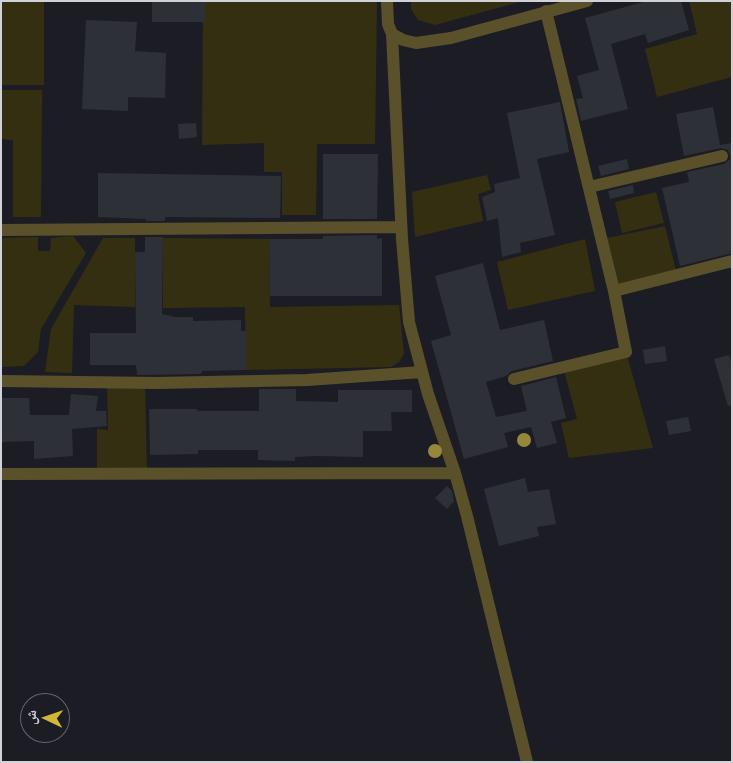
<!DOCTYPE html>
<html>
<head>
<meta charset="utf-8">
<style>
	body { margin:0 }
	#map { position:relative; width:733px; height:763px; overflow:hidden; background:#1c1d24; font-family:"Work Sans","Noto Naskh Arabic",sans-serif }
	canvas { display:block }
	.frame { position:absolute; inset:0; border:2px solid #d1d2d7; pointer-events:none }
	.north { position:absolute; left:20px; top:693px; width:50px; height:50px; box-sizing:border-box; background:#1c1d24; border:1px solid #64656c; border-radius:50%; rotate:273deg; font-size:14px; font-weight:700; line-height:20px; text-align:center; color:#d1d2d7 }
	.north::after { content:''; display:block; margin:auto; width:18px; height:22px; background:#d1b736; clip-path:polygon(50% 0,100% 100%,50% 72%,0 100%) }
</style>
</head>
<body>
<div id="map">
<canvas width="733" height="763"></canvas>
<div class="frame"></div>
<div class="north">ش</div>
</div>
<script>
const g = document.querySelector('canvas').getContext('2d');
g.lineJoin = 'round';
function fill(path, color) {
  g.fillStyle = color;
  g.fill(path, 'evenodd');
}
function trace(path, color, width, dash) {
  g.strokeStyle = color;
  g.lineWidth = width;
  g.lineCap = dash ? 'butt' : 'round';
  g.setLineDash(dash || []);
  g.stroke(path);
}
fill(new Path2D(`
	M 1,1 L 44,1 L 44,85 L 1,85 Z
	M 203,1 L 377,1 L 375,144 L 317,144 L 316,215 L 282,215 L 282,172 L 264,172 L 264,143 L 202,145 Z
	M 411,1 L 523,1 L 435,25 L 418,20 L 411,9 Z
	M 689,1 L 732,1 L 732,77 L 657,97 L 645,49 L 697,34 Z
	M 1,90 L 42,90 L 41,217 L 13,217 L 13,140 L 1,139 Z
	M 487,175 L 491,190 L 478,194 L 483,221 L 415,237 L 412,192 Z
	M 656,192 L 664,223 L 622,233 L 615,202 Z
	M 665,226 L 677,275 L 614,291 L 602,239 Z
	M 73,236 L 86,253 L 41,329 L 38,352 L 24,366 L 1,367 L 1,238 L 38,237 L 38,251 L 50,251 L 51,238 Z
	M 103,238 L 135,238 L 135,307 L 74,305 L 72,373 L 45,372 L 51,329 Z
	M 163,238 L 269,239 L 270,307 L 399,305 L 404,354 L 399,362 L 391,367 L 246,370 L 245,307 L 163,308 Z
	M 585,239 L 595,291 L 508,310 L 497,262 Z
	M 626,352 L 653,448 L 569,458 L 561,423 L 577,419 L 563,367 Z
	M 107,382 L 145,383 L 147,473 L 97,474 L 97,429 L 108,430 Z`), '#352f11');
fill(new Path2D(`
	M 152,1 L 205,1 L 205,22 L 152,22 Z
	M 647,1 L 681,1 L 689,30 L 648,43 L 645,34 L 611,44 L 628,109 L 581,121 L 576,99 L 583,98 L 577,76 L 599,70 L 585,18 Z
	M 86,20 L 137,22 L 135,51 L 166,53 L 165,98 L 128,97 L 128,111 L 82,109 Z
	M 560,102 L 569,152 L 537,159 L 555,235 L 520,243 L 521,252 L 502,257 L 498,218 L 487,221 L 482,197 L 495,192 L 494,184 L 520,178 L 507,113 Z
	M 713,107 L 720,145 L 732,143 L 732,253 L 680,266 L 662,188 L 689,182 L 687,172 L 724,164 L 730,159 L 730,155 L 728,150 L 721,148 L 684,156 L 676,114 Z
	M 196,123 L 197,137 L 179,139 L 178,124 Z
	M 323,154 L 378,154 L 377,219 L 323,219 Z
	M 627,159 L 629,169 L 601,176 L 598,166 Z
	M 98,173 L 281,176 L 280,218 L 165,217 L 165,220 L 163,221 L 146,221 L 146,219 L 98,217 Z
	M 633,185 L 634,193 L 610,199 L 608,191 Z
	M 377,235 L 377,239 L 382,238 L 382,296 L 270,296 L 269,239 L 323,239 L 323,236 Z
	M 145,237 L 163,237 L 162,314 L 175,317 L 193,317 L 193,321 L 241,320 L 241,331 L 246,331 L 246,370 L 202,371 L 201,374 L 137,375 L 136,365 L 90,365 L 90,333 L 136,333 L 135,252 L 145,252 Z
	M 483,263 L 500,330 L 544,320 L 553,361 L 512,371 L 506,376 L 486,382 L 496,417 L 527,411 L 521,386 L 556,377 L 566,418 L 551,422 L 557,443 L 537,448 L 531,427 L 504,433 L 508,447 L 464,459 L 431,341 L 451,335 L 435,276 Z
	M 665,346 L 667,361 L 645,364 L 643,350 Z
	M 729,355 L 732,364 L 732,405 L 728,406 L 714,359 Z
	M 259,389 L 296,389 L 296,401 L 338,402 L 338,390 L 412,390 L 412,412 L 391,412 L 392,431 L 363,431 L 363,457 L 315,456 L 295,457 L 295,461 L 258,460 L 258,450 L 198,450 L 198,454 L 150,455 L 149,409 L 197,409 L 197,411 L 259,411 Z
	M 71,394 L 98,396 L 96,411 L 106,411 L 107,426 L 72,429 L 73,456 L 34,459 L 34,441 L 1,442 L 1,398 L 29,398 L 30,415 L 69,415 Z
	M 688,417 L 691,431 L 669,435 L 666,421 Z
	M 525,478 L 528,492 L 549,489 L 556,524 L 537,527 L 539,536 L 499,546 L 484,489 Z
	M 447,486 L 452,491 L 454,501 L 447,509 L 435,498 Z`), '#2e3038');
trace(new Path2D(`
	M 546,11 L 614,291 L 732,261
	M 392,34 L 402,239 L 409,322 L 428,394 L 455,473 L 467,516 L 527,762
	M 589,187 L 722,156
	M 1,230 L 401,227
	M 514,379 L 626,352 L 614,291
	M 1,381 L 157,383 L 307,380 L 422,372
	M 1,474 L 455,473`), '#5a512a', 12);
trace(new Path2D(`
	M 387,1 L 388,24 L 392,34 L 403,40 L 416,43 L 451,38 L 587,1`), '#5a512a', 12);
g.fillStyle = '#97873b';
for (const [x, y] of [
	[524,440],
	[435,451]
]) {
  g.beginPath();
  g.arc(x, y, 7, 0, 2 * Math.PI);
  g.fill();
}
</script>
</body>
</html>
